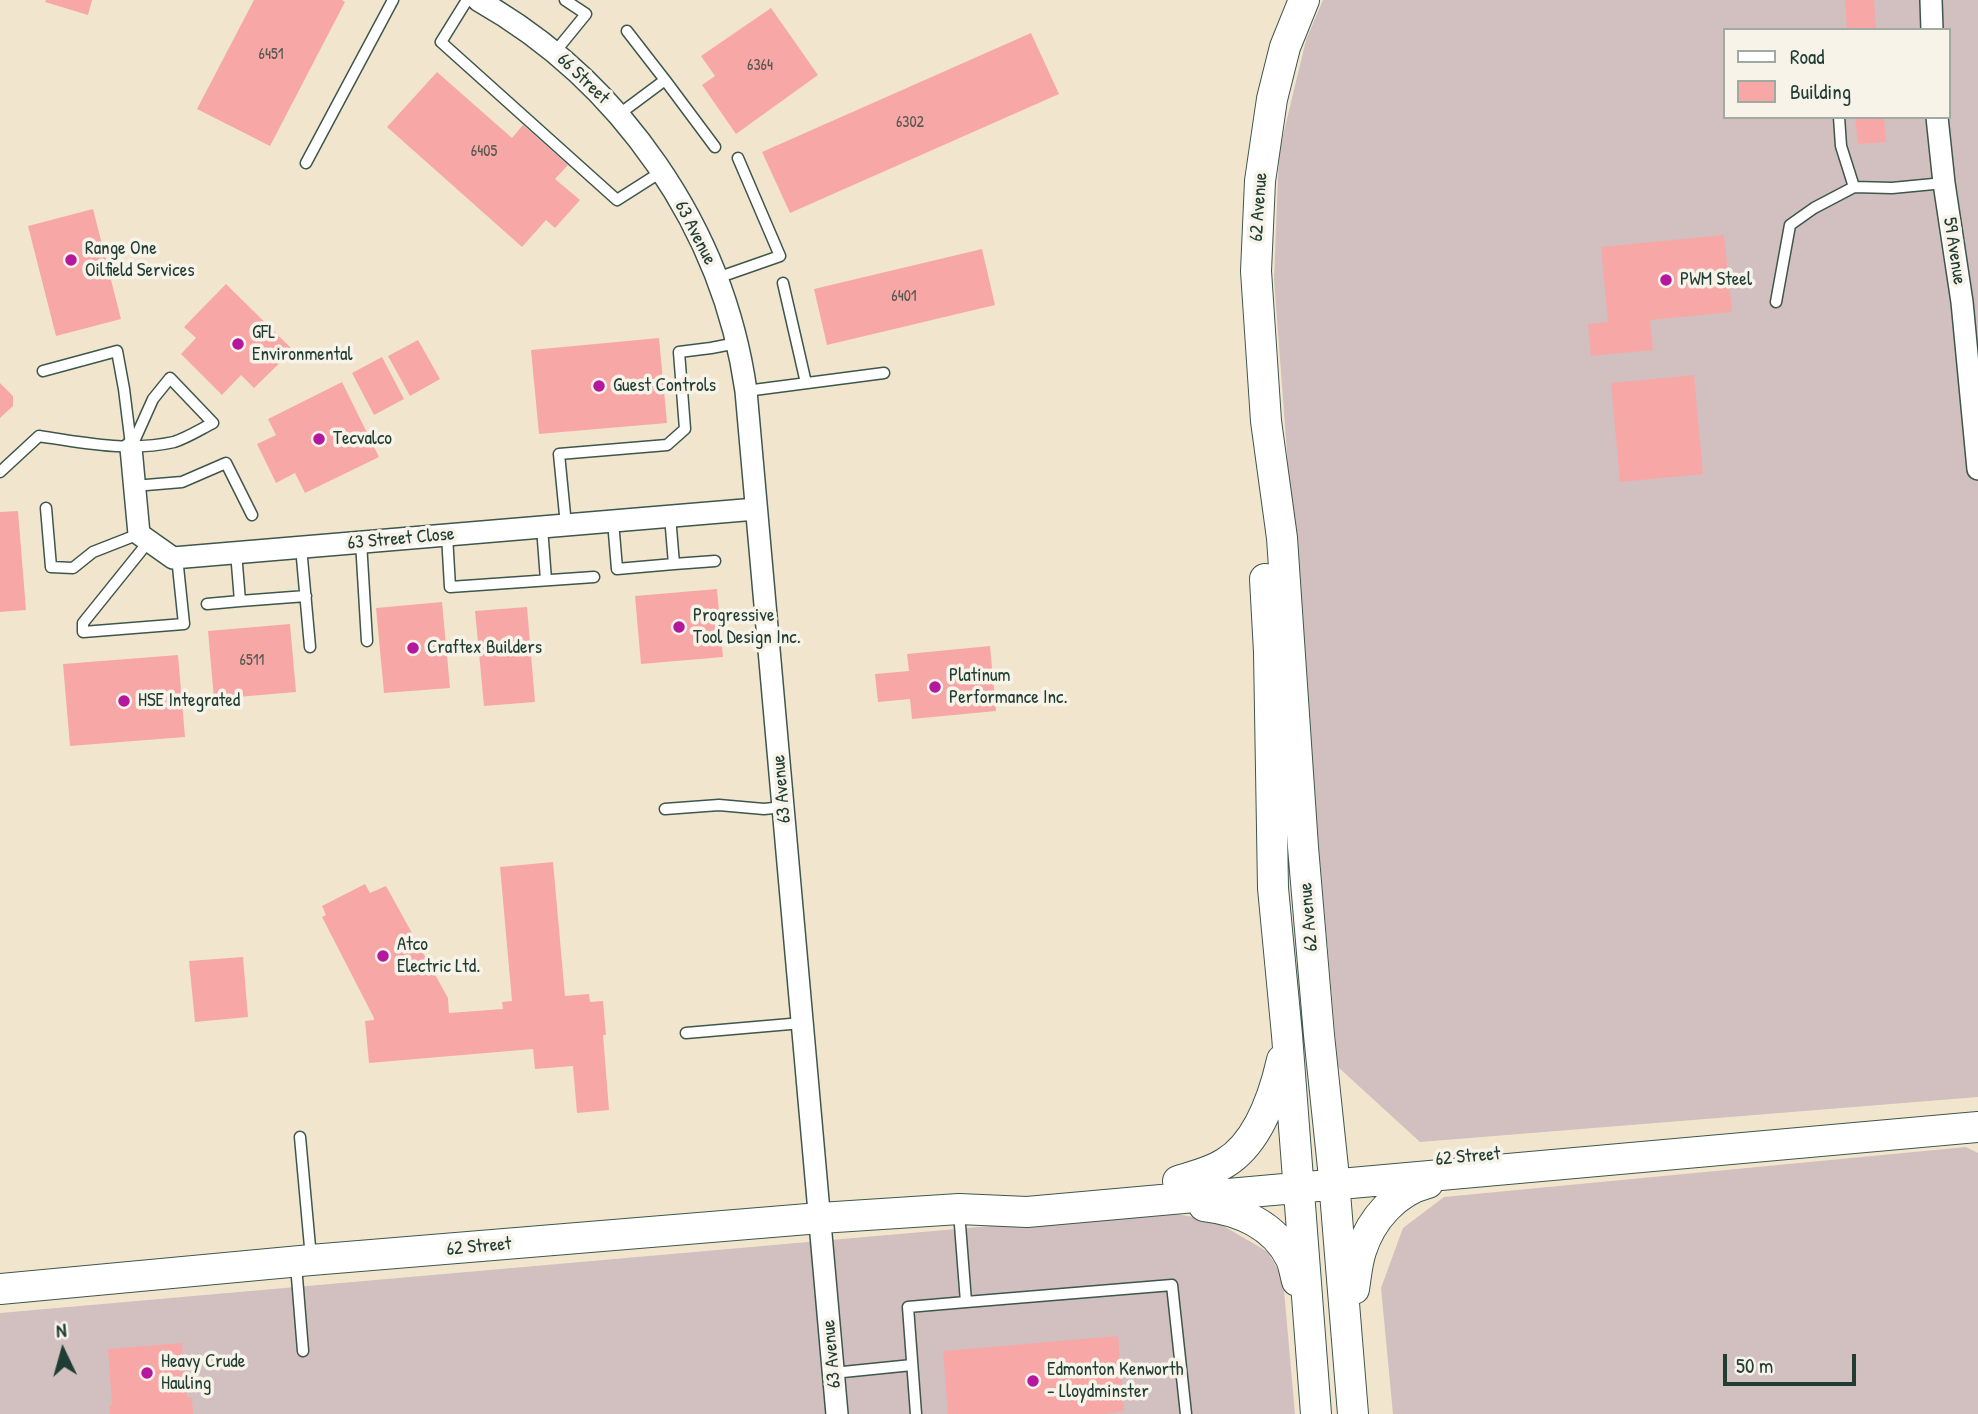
<!DOCTYPE html>
<html>
<head>
<meta charset="utf-8">
<style>
	body { margin:0 }
	#map { position:relative; width:1978px; height:1414px; overflow:hidden; background:#f1e6cd; font-family:"Patrick Hand",sans-serif }
	canvas { display:block }
	.legend { position:absolute; left:1723px; top:28px; width:228px; height:91px; box-sizing:border-box; background:#f7f3e8; border:2px solid #a1aaa0; margin:0; padding:9px 12px; list-style:none; font-size:21px; color:#1f3d34 }
	.legend li { display:flex; align-items:center; gap:14px; height:35px }
	.legend b { width:35px; border:2px solid #a1aaa0 }
	.north { position:absolute; left:28px; top:1316px; width:70px; height:70px; -webkit-text-stroke:5px #f7f3e8; paint-order:stroke; rotate:355deg; font-size:19px; font-weight:700; line-height:28px; text-align:center; color:#1f3d34 }
	.north::after { content:''; display:block; margin:auto; width:24px; height:32px; background:#1f3d34; clip-path:polygon(50% 0,100% 100%,50% 72%,0 100%) }
	.scale { position:absolute; left:1723px; top:1354px; width:133px; height:32px; box-sizing:border-box; border:4px solid #1f3d34; border-top:0; padding-left:9px; font-size:21px; line-height:24px; white-space:nowrap; color:#1f3d34; -webkit-text-stroke:5px #f7f3e8; paint-order:stroke }
</style>
</head>
<body>
<div id="map">
<canvas width="1978" height="1414"></canvas>
<ul class="legend">
<li><b style="height:9px;background:#fff"></b>Road</li>
<li><b style="height:19px;background:#f7a8a6"></b>Building</li>
</ul>
<div class="north">N</div>
<div class="scale">50 m</div>
</div>
<script>
const g = document.querySelector('canvas').getContext('2d');
g.lineJoin = 'round';
function fill(path, color) {
  g.fillStyle = color;
  g.fill(path, 'evenodd');
}
function trace(path, color, width, dash) {
  g.strokeStyle = color;
  g.lineWidth = width;
  g.lineCap = dash ? 'butt' : 'round';
  g.setLineDash(dash || []);
  g.stroke(path);
}
function drawText(font, color, halo, rows, align = 'center') {
  g.font = font + ' "Patrick Hand",sans-serif';
  g.lineWidth = 7;
  g.setLineDash([]);
  g.textBaseline = 'middle';
  g.strokeStyle = halo;
  g.fillStyle = color;
  for (const [text, x, y, turn = 0] of rows) {
    g.save();
    g.translate(x, y);
    g.rotate((+turn || 0) * Math.PI / 180);
    g.textAlign = isNaN(turn) ? turn : align;
    if (halo) g.strokeText(text, 0, 0);
    g.fillText(text, 0, 0);
    g.restore();
  }
}
fill(new Path2D(`
	M 1323,0 L 1978,0 L 1978,1097 L 1420,1142 L 1338,1067 L 1303,667 L 1274,279 L 1279,152 L 1306,40 ZM 1724,30 L 1948,30 L 1948,117 L 1724,117 Z
	M 1966,1147 L 1978,1153 L 1978,1414 L 1393,1414 L 1381,1288 L 1403,1228 L 1444,1197 Z
	M 1161,1211 L 1215,1221 L 1268,1252 L 1283,1279 L 1295,1414 L 0,1414 L 0,1313 Z`), '#d2bfc0');
fill(new Path2D(`
	M 46,0 L 92,0 L 88,15 L 45,2 Z
	M 254,0 L 342,0 L 345,2 L 270,146 L 197,109 Z
	M 1845,0 L 1874,0 L 1876,30 L 1847,30 Z
	M 771,8 L 818,75 L 736,134 L 702,85 L 715,76 L 701,56 Z
	M 1031,33 L 1059,94 L 790,213 L 762,152 Z
	M 437,72 L 512,138 L 523,125 L 568,165 L 555,179 L 580,200 L 555,228 L 546,220 L 522,247 L 387,127 Z
	M 1855,117 L 1884,117 L 1886,142 L 1858,144 Z
	M 93,209 L 121,319 L 56,336 L 28,226 Z
	M 1724,235 L 1732,312 L 1650,320 L 1653,350 L 1591,356 L 1588,324 L 1608,322 L 1601,247 Z
	M 982,249 L 995,305 L 827,345 L 814,289 Z
	M 226,284 L 293,350 L 254,388 L 241,375 L 222,395 L 181,354 L 196,338 L 184,327 Z
	M 659,338 L 667,423 L 539,434 L 531,350 Z
	M 418,340 L 440,379 L 410,396 L 388,356 Z
	M 382,357 L 404,399 L 374,415 L 352,373 Z
	M 1694,375 L 1703,474 L 1620,482 L 1611,383 Z
	M 342,382 L 379,457 L 305,493 L 295,473 L 276,483 L 257,444 L 276,435 L 268,419 Z
	M 0,383 L 13,396 L 13,406 L 0,418 Z
	M 18,511 L 26,610 L 0,612 L 0,512 Z
	M 717,589 L 723,657 L 641,664 L 635,596 Z
	M 442,602 L 450,688 L 384,693 L 376,608 Z
	M 527,607 L 535,702 L 484,706 L 475,611 Z
	M 290,624 L 296,692 L 214,699 L 208,631 Z
	M 990,646 L 996,711 L 912,719 L 910,699 L 878,702 L 875,674 L 909,671 L 907,654 Z
	M 178,655 L 185,737 L 70,746 L 63,664 Z
	M 553,862 L 565,996 L 589,994 L 590,1002 L 603,1001 L 606,1035 L 603,1035 L 609,1110 L 577,1113 L 573,1066 L 535,1069 L 533,1049 L 369,1063 L 365,1021 L 374,1020 L 374,1018 L 322,917 L 326,915 L 322,906 L 365,884 L 370,893 L 386,886 L 448,998 L 449,1013 L 503,1009 L 502,1002 L 512,1001 L 500,867 Z
	M 243,957 L 248,1017 L 195,1022 L 189,961 Z
	M 1118,1336 L 1124,1411 L 1104,1414 L 948,1414 L 943,1351 Z
	M 182,1343 L 187,1398 L 192,1397 L 193,1414 L 110,1414 L 109,1405 L 112,1405 L 108,1349 Z`), '#f7a8a6');
const lane = new Path2D(`
	M 467,0 L 441,42 L 617,200 L 661,172
	M 627,31 L 665,80
	M 555,52 L 586,14 L 565,0
	M 618,115 L 665,80 L 715,147
	M 1839,117 L 1841,146 L 1854,187 L 1892,188 L 1944,183
	M 306,163 L 393,0
	M 717,278 L 780,256 L 738,158
	M 783,283 L 806,383
	M 1776,302 L 1790,225 L 1814,208 L 1854,187
	M 43,371 L 117,351 L 124,389 L 131,445
	M 746,391 L 884,373
	M 0,472 L 39,436 C 84,443 128,452 174,442 C 187,438 201,429 213,423 L 170,378 L 153,399 L 131,448
	M 134,486 L 182,482 L 226,463 L 252,515
	M 46,508 L 51,567 L 73,568 L 93,552 L 139,534
	M 613,521 L 617,569 L 674,564 L 670,516
	M 566,525 L 559,454 L 667,445 L 685,429 L 679,352 L 711,348 L 737,343
	M 542,527 L 546,580
	M 447,535 L 450,587 L 594,577
	M 149,541 L 83,623 L 83,632 L 184,624 L 177,557
	M 361,542 L 367,641
	M 301,547 L 310,647
	M 236,552 L 240,601 L 306,596
	M 674,564 L 715,561
	M 207,604 L 240,601
	M 665,809 L 719,805 L 764,809 L 783,807
	M 686,1033 L 802,1023
	M 300,1137 L 311,1258
	M 296,1265 L 303,1351
	M 966,1302 L 1172,1285 L 1186,1414
	M 833,1373 L 912,1365
	M 916,1414 L 908,1307 L 966,1302 L 959,1212`);
const street = new Path2D(`
	M 478,0 C 621,81 723,228 746,391 L 837,1414
	M 1931,0 L 1932,30
	M 1937,117 L 1944,183 L 1962,302 L 1978,469
	M 131,448 L 139,534 L 173,558 L 756,509`);
const secondary = new Path2D(`
	M 1304,0 L 1285,47 L 1272,99 L 1260,181 L 1256,271 L 1266,421 L 1282,538 L 1303,847 L 1319,1035 L 1333,1168 L 1353,1414
	M 1265,579 L 1269,652 L 1273,888 L 1287,1035 L 1316,1414
	M 1178,1181 C 1194,1176 1211,1172 1225,1163 C 1258,1143 1274,1095 1282,1060
	M 1204,1206 C 1239,1210 1275,1225 1291,1259 C 1294,1266 1295,1274 1297,1281
	M 0,1289 L 311,1260 L 820,1218 L 959,1209 L 1027,1212 L 1978,1127
	M 1354,1289 C 1356,1277 1357,1263 1361,1251 C 1371,1219 1396,1191 1428,1183`);
trace(lane, '#3e564b', 13);
trace(street, '#3e564b', 24);
trace(secondary, '#3e564b', 32);
trace(lane, '#fff', 10);
trace(street, '#fff', 21);
trace(secondary, '#fff', 30);
for (const [x, y, r, color] of [
	[71,260,7,"#b5179e"],
	[1666,280,7,"#b5179e"],
	[238,344,7,"#b5179e"],
	[599,386,7,"#b5179e"],
	[319,439,7,"#b5179e"],
	[679,627,7,"#b5179e"],
	[413,648,7,"#b5179e"],
	[935,687,7,"#b5179e"],
	[124,701,7,"#b5179e"],
	[383,956,7,"#b5179e"],
	[147,1373,7,"#b5179e"],
	[1033,1381,7,"#b5179e"]
]) {
  const dot = new Path2D();
  dot.arc(x, y, r, 0, 2 * Math.PI);
  g.fillStyle = color;
  g.fill(dot);
  trace(dot, '#f7f3e8', 2.5);
}
drawText('16px', '#555850', null, [
	["6451",271,55],
	["6364",760,66],
	["6302",910,123],
	["6405",484,152],
	["6401",904,297],
	["6511",252,661]
]);
drawText('19px', '#1f3d34', '#f7f3e8', [
	["66 Street",583,79,44],
	["62 Avenue",1259,207,-86],
	["63 Avenue",695,233,63],
	["59 Avenue",1954,251,81],
	["63 Street Close",401,539,-5],
	["63 Avenue",782,789,-95],
	["62 Avenue",1309,917,-95],
	["62 Street",1468,1157,-5],
	["62 Street",479,1247,-5],
	["63 Avenue",832,1354,-95]
]);
drawText('19px', '#1f3d34', '#f7f3e8', [
	["Range One",85,249],
	["Oilfield Services",85,271],
	["PWM Steel",1680,280],
	["GFL",252,333],
	["Environmental",252,355],
	["Guest Controls",613,386],
	["Tecvalco",333,439],
	["Progressive",693,616],
	["Tool Design Inc.",693,638],
	["Craftex Builders",427,648],
	["Platinum",949,676],
	["Performance Inc.",949,698],
	["HSE Integrated",138,701],
	["Atco",397,945],
	["Electric Ltd.",397,967],
	["Heavy Crude",161,1362],
	["Hauling",161,1384],
	["Edmonton Kenworth",1047,1370],
	["- Lloydminster",1047,1392]
], 'left');
</script>
</body>
</html>
